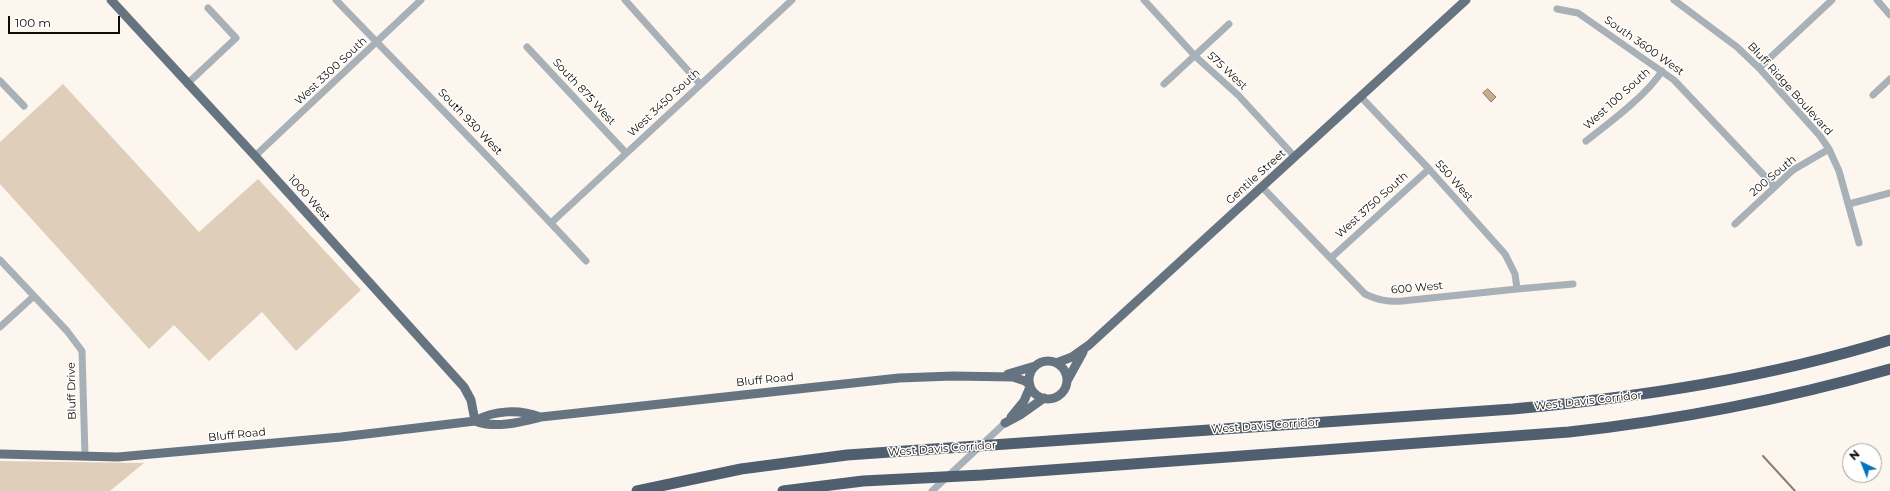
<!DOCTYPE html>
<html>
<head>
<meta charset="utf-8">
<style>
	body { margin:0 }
	#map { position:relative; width:1890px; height:491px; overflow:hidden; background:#fdf6ee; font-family:Montserrat,sans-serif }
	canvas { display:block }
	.north { position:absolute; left:1842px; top:443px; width:40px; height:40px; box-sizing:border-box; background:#fff; border:1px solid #a09d9b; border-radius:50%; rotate:317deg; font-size:11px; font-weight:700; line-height:16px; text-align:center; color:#110b05 }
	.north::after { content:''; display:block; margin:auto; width:14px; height:18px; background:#0274bf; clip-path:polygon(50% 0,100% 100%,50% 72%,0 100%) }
	.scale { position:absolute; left:8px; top:16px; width:112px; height:18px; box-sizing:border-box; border:2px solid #110b05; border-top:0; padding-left:5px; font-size:12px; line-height:14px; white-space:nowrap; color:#110b05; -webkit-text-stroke:3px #fff; paint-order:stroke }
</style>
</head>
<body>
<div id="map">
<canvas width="1890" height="491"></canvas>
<div class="north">N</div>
<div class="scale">100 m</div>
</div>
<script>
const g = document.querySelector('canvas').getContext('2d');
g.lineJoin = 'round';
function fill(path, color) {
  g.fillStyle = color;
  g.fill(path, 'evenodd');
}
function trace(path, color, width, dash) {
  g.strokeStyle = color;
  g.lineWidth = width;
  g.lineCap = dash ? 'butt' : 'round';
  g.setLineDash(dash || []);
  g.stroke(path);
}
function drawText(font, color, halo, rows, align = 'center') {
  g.font = font + ' Montserrat,sans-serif';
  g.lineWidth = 3;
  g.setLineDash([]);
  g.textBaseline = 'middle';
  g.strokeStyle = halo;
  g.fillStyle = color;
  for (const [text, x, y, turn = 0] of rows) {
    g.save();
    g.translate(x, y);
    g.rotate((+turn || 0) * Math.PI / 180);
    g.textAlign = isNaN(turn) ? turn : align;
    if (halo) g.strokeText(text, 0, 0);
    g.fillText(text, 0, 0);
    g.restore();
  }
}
fill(new Path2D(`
	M 63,84 L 199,232 L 258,179 L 361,290 L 296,351 L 262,312 L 209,361 L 174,325 L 149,349 L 0,184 L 0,142 Z
	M 0,461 L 144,463 L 110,491 L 0,491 Z`), '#dfceb9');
const water = new Path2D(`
	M 1488,89 L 1496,97 L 1491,102 L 1483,93 Z`);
fill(water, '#c7ac8c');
trace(water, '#907c64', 1);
trace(new Path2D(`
	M 1763,456 L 1795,491`), '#907c64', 2);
trace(new Path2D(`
	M 336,0 C 420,87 504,172 586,261
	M 625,0 L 700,84
	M 1144,0 L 1195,56 L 1239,96 L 1295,157
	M 1674,0 L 1737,47 L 1759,68 L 1820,136 L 1829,149 L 1839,171 L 1859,243
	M 1877,0 L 1890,15
	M 1557,9 L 1578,13 L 1674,80 L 1774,186
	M 527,47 L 626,153
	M 1759,68 L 1832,0
	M 0,81 L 24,106
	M 187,84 L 236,38 L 208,8
	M 1164,84 L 1229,24
	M 1873,95 L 1890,79
	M 1361,97 L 1429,169 L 1505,254 L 1515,274 L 1517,289
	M 1586,141 C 1609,123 1647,95 1662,71
	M 255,156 L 421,0
	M 1262,187 L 1365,294 C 1378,300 1387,302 1402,301 L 1517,289 L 1573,284
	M 1849,204 L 1890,193
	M 551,223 L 792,0
	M 1735,224 L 1793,170 L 1829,149
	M 1331,258 L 1429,169
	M 0,260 L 67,331 L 82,351 L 85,456
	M 0,327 L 34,296
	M 932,491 L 1005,423`), '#a8b0b8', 7);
trace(new Path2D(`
	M 111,0 L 255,156 L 464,387 L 471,400 L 475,421
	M1029 380a19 19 0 1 1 38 0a19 19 0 1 1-38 0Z
	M 1056,363 L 1072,357 L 1089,345 L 1466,0
	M 1008,374 L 1035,366
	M 1067,381 L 1083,352
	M 1011,417 L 1024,401 L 1030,387
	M 475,421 C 495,429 521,422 541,417 L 899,378 L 953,376 L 1013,377 L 1025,381 L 1030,385
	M 1005,423 L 1020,415 L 1044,398
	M 0,454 L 118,457 L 341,437 L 475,421 C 494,410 520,409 540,417`), '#667482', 9);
trace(new Path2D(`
	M 637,491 L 741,469 L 847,455 L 1513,409 C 1641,397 1767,378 1890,340
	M 783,491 L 863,481 L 982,475 L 1569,432 C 1678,420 1785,399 1890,369`), '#4f5f6f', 11);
drawText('11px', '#110b05', '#fff', [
	["South 3600 West",1644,46,35],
	["West 3300 South",331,71,-43],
	["575 West",1227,71,43],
	["Bluff Ridge Boulevard",1790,89,48],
	["South 875 West",584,92,47],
	["West 100 South",1617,99,-42],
	["West 3450 South",664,103,-43],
	["South 930 West",470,122,46],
	["200 South",1773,176,-40],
	["Gentile Street",1256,177,-42],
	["550 West",1454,181,48],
	["1000 West",309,198,48],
	["West 3750 South",1372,205,-42],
	["600 West",1417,288,-5],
	["Bluff Road",765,380,-6],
	["Bluff Drive",72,391,-91],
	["West Davis Corridor",1588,401,-6],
	["West Davis Corridor",1265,426,-4],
	["Bluff Road",237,435,-6],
	["West Davis Corridor",942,449,-4]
]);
</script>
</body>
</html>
